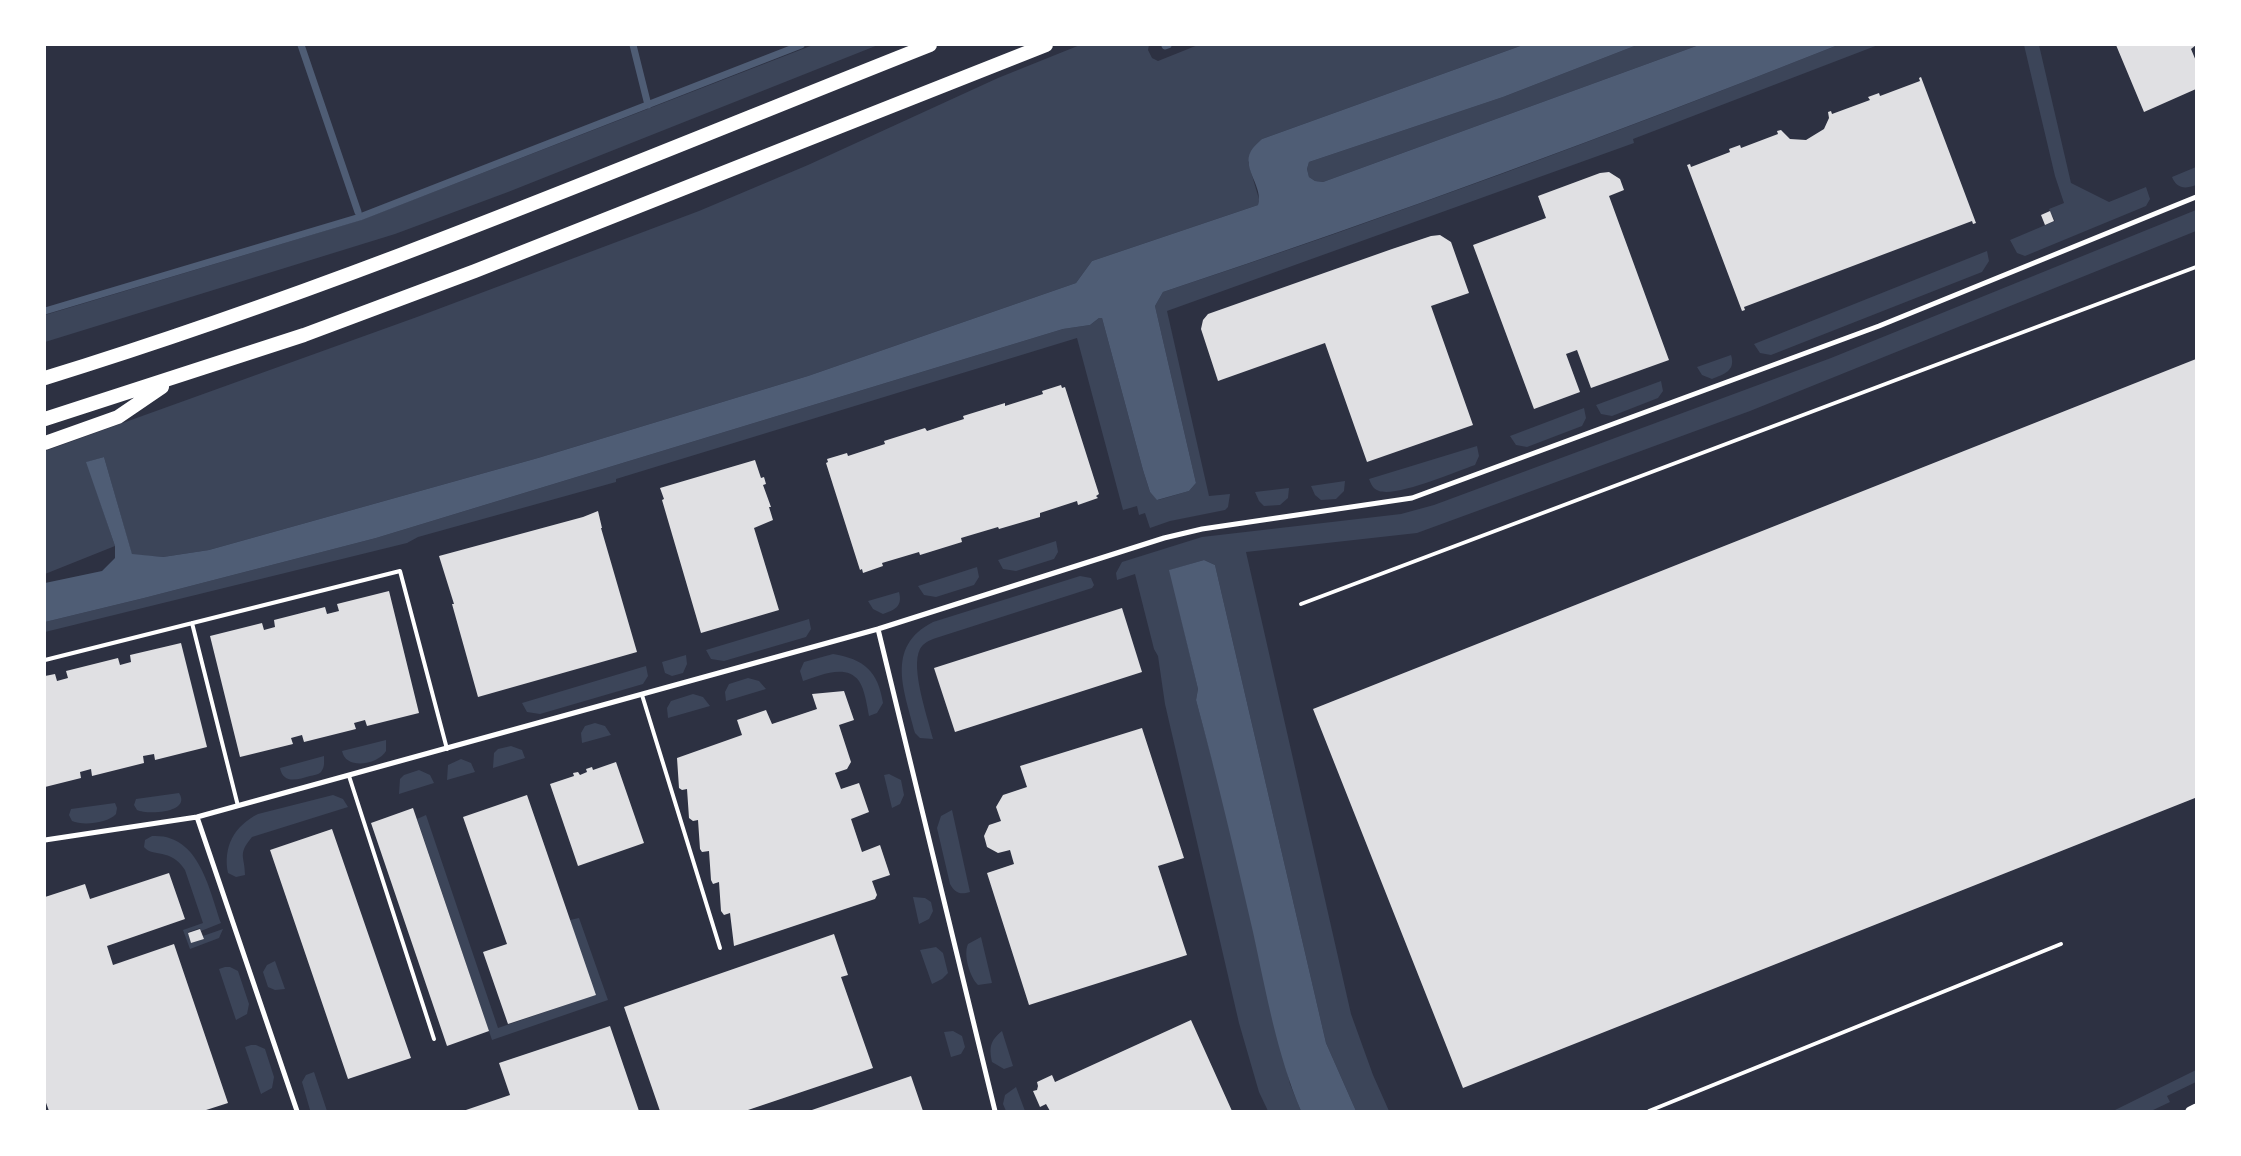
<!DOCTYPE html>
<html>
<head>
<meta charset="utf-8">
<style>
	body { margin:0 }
	#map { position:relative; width:2241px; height:1156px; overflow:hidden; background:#2d3142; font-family:"Golos Text",sans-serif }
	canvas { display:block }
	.frame { position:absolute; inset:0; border:46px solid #fff; pointer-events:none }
</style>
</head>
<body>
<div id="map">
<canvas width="2241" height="1156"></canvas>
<div class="frame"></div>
</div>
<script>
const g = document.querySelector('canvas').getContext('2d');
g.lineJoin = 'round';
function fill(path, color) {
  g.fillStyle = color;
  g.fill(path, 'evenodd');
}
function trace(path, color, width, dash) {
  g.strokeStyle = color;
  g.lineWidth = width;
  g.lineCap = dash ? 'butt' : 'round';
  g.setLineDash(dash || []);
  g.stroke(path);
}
fill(new Path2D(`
	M 813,45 L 878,45 L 508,192 L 395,234 L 45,342 L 45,315 L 361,220 Z
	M 1080,45 L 1149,45 L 1148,50 L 1152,58 L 1158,61 L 1198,45 L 1523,45 L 1262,139 L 1248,162 L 1259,199 L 1258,205 L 1092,261 L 1076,283 L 808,376 L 538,458 L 209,550 L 163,557 L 132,555 L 104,457 L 87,462 L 115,546 L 45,574 L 45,451 L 417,317 L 699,211 L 808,165 L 998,78 Z
	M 1637,45 L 1699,45 L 1323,182 L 1315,181 L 1309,177 L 1307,169 L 1309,162 L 1503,97 Z
	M 1838,45 L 1878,45 L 1633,139 L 1634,143 L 1167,311 L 1209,496 L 1230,494 L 1228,507 L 1225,510 L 1170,521 L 1150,528 L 1145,513 L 1139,515 L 1137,506 L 1123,510 L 1077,338 L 616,479 L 616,482 L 418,537 L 407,543 L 45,632 L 45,622 L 144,598 L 376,538 L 1063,329 L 1090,325 L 1099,318 L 1102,318 L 1143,470 L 1150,492 L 1158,500 L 1189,491 L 1196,483 L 1155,306 L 1163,292 C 1391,217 1616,133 1838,45 Z
	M 2024,45 L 2039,45 L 2071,183 L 2109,202 L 2146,187 L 2150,199 L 2146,206 L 2025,256 L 2017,253 L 2010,240 L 2055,221 L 2049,209 L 2064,203 L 2055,176 Z
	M 2196,167 L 2196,185 C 2185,189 2177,189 2172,177 Z
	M 2196,210 L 2196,231 L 1750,411 L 1417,533 L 1246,552 L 1351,1014 L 1373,1075 L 1389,1111 L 1356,1111 L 1326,1043 L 1215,565 L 1204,560 L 1170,570 L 1198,689 L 1196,700 L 1223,799 L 1290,1084 L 1301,1111 L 1268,1111 L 1259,1092 L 1239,1023 L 1165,704 L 1158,656 L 1154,649 L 1135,574 L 1117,580 L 1116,573 L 1122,562 L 1202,537 L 1401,514 L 1434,505 L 1831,358 Z
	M 1987,251 L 1989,261 L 1982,272 L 1771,355 L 1760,353 L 1754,344 Z
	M 1731,355 C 1736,371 1724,374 1712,379 L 1702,375 L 1697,367 Z
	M 1661,381 L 1663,391 L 1658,398 L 1612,416 L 1601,414 L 1596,405 Z
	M 1584,408 L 1586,418 L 1582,426 L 1527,447 L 1516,445 L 1510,436 Z
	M 1477,446 L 1479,456 L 1475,465 C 1455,472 1397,497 1379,491 C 1373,489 1371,484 1369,479 Z
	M 1345,481 L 1344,491 L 1336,499 L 1321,500 L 1315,495 L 1311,486 Z
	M 1289,488 L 1288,498 L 1280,505 L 1264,506 L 1259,501 L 1255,492 Z
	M 1056,541 L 1058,552 L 1054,559 L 1016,571 L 1003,569 L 998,560 Z
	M 977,567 L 979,577 L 974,585 L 936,597 L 924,595 L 918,586 Z
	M 1080,576 L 1091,578 L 1094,585 L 1092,588 L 936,638 C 930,640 923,643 920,649 C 910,668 928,718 933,739 L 920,738 L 915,733 C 905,692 884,647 933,622 Z
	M 899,592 C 903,607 894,610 883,614 L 873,609 L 868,601 Z
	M 809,619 L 811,629 L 806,637 L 724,661 L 711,659 L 706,650 Z
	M 833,654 C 864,659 878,671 883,703 L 877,713 L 869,716 C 867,706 865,690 859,681 C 846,663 819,676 803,681 L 800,671 L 804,662 Z
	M 686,655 L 687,664 L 683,673 L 672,676 L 665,673 L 662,662 Z
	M 646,666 L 648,676 L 643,684 L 540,714 L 527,712 L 522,703 Z
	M 748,678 L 759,681 L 766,689 L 726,701 L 725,692 L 729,684 Z
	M 693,694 L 703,697 L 710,706 L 668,718 L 667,708 L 671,701 Z
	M 595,723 L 605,726 L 611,735 L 582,743 L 581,733 L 585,726 Z
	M 386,740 L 386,751 C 379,764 346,771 342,751 Z
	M 511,746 L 522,750 L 525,758 L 493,768 L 494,753 L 498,749 Z
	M 324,756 C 324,762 325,767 321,772 C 318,775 314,775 310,776 C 297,780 283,784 280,768 Z
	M 461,759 L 471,763 L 475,772 L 447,780 L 448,765 Z
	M 419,770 L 430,775 L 434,783 L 399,794 L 400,779 L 404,775 Z
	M 889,774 L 901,780 L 904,795 L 900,804 L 892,808 L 884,775 Z
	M 179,793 C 192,813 147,815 137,810 L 134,805 L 136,799 Z
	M 333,795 L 343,799 L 348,807 L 252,837 C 237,855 245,856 245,875 L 236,877 L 228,873 C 223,847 234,826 258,814 Z
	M 115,803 L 117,808 L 116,814 C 108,823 83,826 72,821 L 69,815 L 71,809 Z
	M 952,810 L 970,892 C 960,895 955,893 950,884 L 937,828 L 941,816 Z
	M 426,815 L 498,1028 L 595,995 L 570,920 L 579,918 L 608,1000 L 492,1040 L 417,819 Z
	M 152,836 C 199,833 209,889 221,923 L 201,931 L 200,928 L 188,932 L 191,943 L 204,939 L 203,936 L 223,929 L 219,938 L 190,949 L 183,930 L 203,923 L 185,870 C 170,847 153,858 144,847 L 145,840 Z
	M 913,897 L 925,898 L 931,902 L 933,911 L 929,919 L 919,924 Z
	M 981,937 L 992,983 L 978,985 C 970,977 963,955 968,944 Z
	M 936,947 L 943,953 L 948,973 L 942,979 L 932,984 L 920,950 Z
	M 275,961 L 285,989 L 275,990 L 268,987 L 263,972 L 267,965 Z
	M 225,967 L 230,967 L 238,971 L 249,1004 L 247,1014 L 236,1020 L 219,969 Z
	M 953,1031 L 962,1036 L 965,1047 L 961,1054 L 951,1057 L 944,1032 Z
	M 1002,1031 L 1013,1066 L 1004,1069 L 992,1062 C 989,1047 990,1041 1002,1031 Z
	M 251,1045 L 256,1045 L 265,1049 L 274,1077 L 272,1088 L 261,1094 L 245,1047 Z
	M 2196,1070 L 2196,1082 L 2167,1096 L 2170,1102 L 2151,1111 L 2113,1111 Z
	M 314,1072 L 327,1111 L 310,1110 L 302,1082 L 306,1075 Z
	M 1016,1087 L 1025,1111 L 1006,1111 L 1003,1104 L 1005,1095 Z`), '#3c4559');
fill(new Path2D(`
	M 1523,45 L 1637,45 L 1503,97 L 1309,162 L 1307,169 L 1309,177 L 1315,181 L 1323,182 L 1699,45 L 1838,45 C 1616,133 1391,216 1163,292 L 1155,306 L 1196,483 L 1189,491 L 1157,500 L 1150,492 L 1143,470 L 1102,318 L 1099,318 L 1090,325 L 1063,329 L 376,538 L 144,598 L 45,622 L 45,583 L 102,571 L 115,558 L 115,546 L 86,462 L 104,457 L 132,554 L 163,557 L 209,550 L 538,458 L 808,376 L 1076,283 L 1092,261 L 1258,205 C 1264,187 1241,168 1251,151 C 1253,147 1258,143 1262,139 Z
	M 1204,560 L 1215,565 L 1326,1043 L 1356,1111 L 1301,1111 C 1277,1054 1266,992 1253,932 C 1235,854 1217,777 1196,700 L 1198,689 L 1169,570 Z`), '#4f5d75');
trace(new Path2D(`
	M 301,45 L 358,212
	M 633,45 L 648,105
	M 1165,46 L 1168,45
	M 45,311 L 360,217 L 801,45`), '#4f5d75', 7);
fill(new Path2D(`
	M 2116,45 L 2196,45 L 2191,49 L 2196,61 L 2196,89 L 2144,112 Z
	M 1921,77 L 1976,223 L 1973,224 L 1972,221 L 1744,307 L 1745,310 L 1742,311 L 1687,165 L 1690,164 L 1691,167 L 1730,152 L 1729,149 L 1740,145 L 1741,148 L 1778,134 L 1777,131 L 1781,130 L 1790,139 L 1806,140 L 1824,129 L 1829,118 L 1828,112 L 1831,111 L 1832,114 L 1870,100 L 1868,97 L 1879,93 L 1880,96 L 1920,81 L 1919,78 Z
	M 1609,172 L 1620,179 L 1624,190 L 1609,196 L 1669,360 L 1591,388 L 1577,350 L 1566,354 L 1580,392 L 1534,409 L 1473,245 L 1546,218 L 1538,196 L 1600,173 Z
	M 2050,211 L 2054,221 L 2045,225 L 2041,215 Z
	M 1440,235 L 1451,242 L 1469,293 L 1431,306 L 1473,425 L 1367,462 L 1325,343 L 1218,381 L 1201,329 L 1203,320 L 1208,314 L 1392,249 L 1431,236 Z
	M 2196,359 L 2196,801 L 2195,798 L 1463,1088 L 1313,709 Z
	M 1061,385 L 1062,388 L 1065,387 L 1099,494 L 1096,496 L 1098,498 L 1078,505 L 1077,501 L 1040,513 L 1040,517 L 999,529 L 998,527 L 961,538 L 962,542 L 920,555 L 919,552 L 882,563 L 883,566 L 863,573 L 862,569 L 860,570 L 826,463 L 828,462 L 827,459 L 847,453 L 848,456 L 885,444 L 884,441 L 925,428 L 927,431 L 945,425 L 964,419 L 963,416 L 1005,403 L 1005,406 L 1043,394 L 1042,391 Z
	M 755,460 L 761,478 L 764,477 L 766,484 L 763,485 L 771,507 L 769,507 L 773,520 L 754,528 L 779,610 L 701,633 L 662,500 L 664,499 L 660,488 Z
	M 598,511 L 602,528 L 601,528 L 637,652 L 478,697 L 452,604 L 454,604 L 439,556 L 583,517 Z
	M 389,591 L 419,713 L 367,726 L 365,720 L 354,723 L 356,729 L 304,742 L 302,735 L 291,738 L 293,744 L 240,757 L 210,636 L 262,623 L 264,630 L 275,627 L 274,620 L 325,607 L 327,614 L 339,611 L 337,604 Z
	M 1122,608 L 1142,672 L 955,732 L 934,668 Z
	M 181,643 L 207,747 L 155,760 L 154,754 L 143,756 L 144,763 L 92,776 L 91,769 L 80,772 L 81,778 L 45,787 L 45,676 L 55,674 L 57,681 L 68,678 L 66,671 L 118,658 L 120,665 L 131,662 L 130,655 Z
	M 844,691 L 854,720 L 839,725 L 851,762 L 847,769 L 835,773 L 841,789 L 859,783 L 869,812 L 851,819 L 862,852 L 880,845 L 890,875 L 872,881 L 877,895 L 875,899 L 734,946 L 730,913 L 724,915 L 721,911 L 719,882 L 713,884 L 711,880 L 709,851 L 702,852 L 700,849 L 698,820 L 693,821 L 689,818 L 687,789 L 682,790 L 679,788 L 677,758 L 742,735 L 737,720 L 766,710 L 772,724 L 817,709 L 812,694 Z
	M 1142,728 L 1184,858 L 1158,866 L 1187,955 L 1029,1005 L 987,873 L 1014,864 L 1010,850 L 998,853 L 987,847 L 984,836 L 989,825 L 1001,821 L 996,807 L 1003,795 L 1027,787 L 1020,766 Z
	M 616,762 L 644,843 L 578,866 L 550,784 L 574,776 L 573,773 L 578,772 L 580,775 L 587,772 L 586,769 L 592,767 L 593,770 Z
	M 527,795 L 596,995 L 508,1024 L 483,952 L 507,944 L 463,817 Z
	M 413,808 L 489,1031 L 447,1046 L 371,823 Z
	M 332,829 L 411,1058 L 348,1079 L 270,850 Z
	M 169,873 L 185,919 L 107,946 L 113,965 L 174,944 L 228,1103 L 203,1111 L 49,1111 L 45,1100 L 45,897 L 85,884 L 90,899 Z
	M 200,929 L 204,939 L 191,943 L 188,933 Z
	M 834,934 L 848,975 L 841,977 L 873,1068 L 745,1111 L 660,1111 L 624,1007 Z
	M 1191,1020 L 1232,1111 L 1050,1111 L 1046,1104 L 1040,1107 L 1033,1091 L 1037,1090 L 1038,1086 L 1037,1082 L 1052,1075 L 1055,1082 Z
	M 610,1026 L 639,1111 L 463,1111 L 510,1095 L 499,1063 Z
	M 911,1076 L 923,1111 L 809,1111 Z`), '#e0e0e3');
trace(new Path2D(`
	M 1301,604 L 2196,267
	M 192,623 L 238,806
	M 45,660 L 400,571 L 447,749
	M 642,695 L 720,948
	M 349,776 L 434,1039
	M 1649,1111 L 2061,944`), '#fff', 4);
trace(new Path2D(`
	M 878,629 L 995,1111
	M 197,817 L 297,1111
	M 45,840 L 197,817 L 878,629 L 1164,538 L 1202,529 L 1412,498 L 1879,326 L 2196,197`), '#fff', 5);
trace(new Path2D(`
	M 2190,1111 L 2196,1108`), '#fff', 9);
trace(new Path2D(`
	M 45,378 C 347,285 637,161 930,45
	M 45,419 L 304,335 L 475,271 L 1046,45
	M 45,443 L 118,417 L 162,387`), '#fff', 14);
</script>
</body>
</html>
